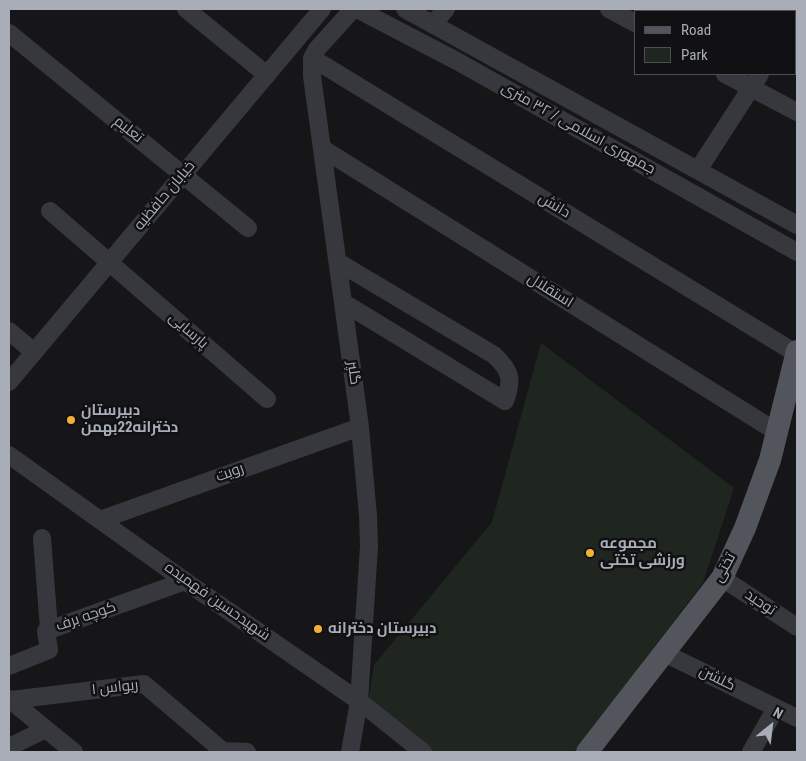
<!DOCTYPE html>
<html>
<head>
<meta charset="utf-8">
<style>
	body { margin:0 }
	#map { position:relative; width:806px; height:761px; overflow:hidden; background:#161618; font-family:"Roboto Condensed",sans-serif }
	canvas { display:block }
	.frame { position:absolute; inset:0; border:10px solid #a8adb8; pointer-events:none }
	.legend { position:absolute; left:634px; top:10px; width:162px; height:65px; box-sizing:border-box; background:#111113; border:1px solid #4d4f55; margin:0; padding:6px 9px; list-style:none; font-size:15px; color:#a8adb8 }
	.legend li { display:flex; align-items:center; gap:10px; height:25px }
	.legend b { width:25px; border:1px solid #4d4f55 }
	.north { position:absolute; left:746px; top:701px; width:50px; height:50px; -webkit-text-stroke:4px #111113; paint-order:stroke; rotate:29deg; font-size:14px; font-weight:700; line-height:20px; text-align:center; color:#a8adb8 }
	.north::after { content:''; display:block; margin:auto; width:18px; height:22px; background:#a8adb8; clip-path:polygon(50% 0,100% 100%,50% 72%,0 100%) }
</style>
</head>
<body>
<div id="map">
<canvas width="806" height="761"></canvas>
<div class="frame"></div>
<ul class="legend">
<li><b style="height:6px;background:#53555c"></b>Road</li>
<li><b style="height:14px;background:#1e261f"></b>Park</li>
</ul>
<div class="north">N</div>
</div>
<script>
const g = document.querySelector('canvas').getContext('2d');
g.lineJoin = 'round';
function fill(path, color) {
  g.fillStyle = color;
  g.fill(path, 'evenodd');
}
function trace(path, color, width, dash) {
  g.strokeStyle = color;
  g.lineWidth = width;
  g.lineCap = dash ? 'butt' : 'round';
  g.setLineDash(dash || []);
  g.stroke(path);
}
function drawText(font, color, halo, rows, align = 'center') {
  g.font = font + ' "Roboto Condensed",Cairo,sans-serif';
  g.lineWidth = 5;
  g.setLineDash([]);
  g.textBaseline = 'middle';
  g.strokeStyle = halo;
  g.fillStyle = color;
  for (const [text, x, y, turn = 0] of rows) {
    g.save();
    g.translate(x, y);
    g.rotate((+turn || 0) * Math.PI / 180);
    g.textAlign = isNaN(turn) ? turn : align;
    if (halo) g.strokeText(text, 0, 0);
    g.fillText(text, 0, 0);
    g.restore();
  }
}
fill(new Path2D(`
	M 541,343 L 734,488 L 703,583 L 574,752 L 423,752 L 367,710 L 374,665 L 492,522 Z`), '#1e261f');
trace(new Path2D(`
	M 186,9 L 267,75
	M 357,9 L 455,60 L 797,252
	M 405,9 L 797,225
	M 609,9 L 635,23
	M 740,9 L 743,11
	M 433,24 L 446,9
	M 9,33 L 248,228
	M 312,58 L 797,354
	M 725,74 L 797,112
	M 323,149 L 777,432
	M 698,170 L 760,74
	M 50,211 L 267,399
	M 338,262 L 494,355 C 511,371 513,379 505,401 L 344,303
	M 9,331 L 34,352
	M 9,382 L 322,9
	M 9,455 L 185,581 L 359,701 L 423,752
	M 100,520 L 360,427
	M 42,538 L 49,629
	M 722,578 L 797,627
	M 664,653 L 797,718
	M 9,666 L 49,650 L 46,631 L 185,581
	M 9,699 L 74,752
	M 11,700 L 144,684 L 224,752
	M 9,747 L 46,729
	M 224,751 L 247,752
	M 350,752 L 359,701 L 369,546 L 368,516 L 360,427 L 312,76 L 312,58 L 317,49 L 353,9
	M 751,752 L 776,708`), '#37383d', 18);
trace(new Path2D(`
	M 587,752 L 722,578 L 745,528 L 770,460 L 797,351`), '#53555c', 22);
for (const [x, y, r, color] of [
	[71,420,5,"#f2b134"],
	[590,553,5,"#f2b134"],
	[318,629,5,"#f2b134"]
]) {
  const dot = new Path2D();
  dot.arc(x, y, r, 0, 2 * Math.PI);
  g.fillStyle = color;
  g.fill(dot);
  trace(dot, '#111113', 2);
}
drawText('15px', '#a8adb8', '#111113', [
	["جمهوری اسلامی / ۳۲ متری",578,129,29],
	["تعلیم",128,130,39],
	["خیابان حافظیه",165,196,-50],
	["دانش",554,206,31],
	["استقلال",550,291,32],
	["پارسایی",188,331,41],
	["گلپر",353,373,82],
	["رویت",230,473,-20],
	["تختی",725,568,-62],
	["شهیدحسین فهمیده",217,602,35],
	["توحید",760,603,34],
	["کوچه برف",86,617,-19],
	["گلشن",717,679,26],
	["ریواس ۱",115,688,-6]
]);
drawText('bold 15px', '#a8adb8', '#111113', [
	["دبیرستان",81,411],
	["دخترانه22بهمن",81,428],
	["مجموعه",600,544],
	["ورزشی تختی",600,561],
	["دبیرستان دخترانه",328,629]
], 'left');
</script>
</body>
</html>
